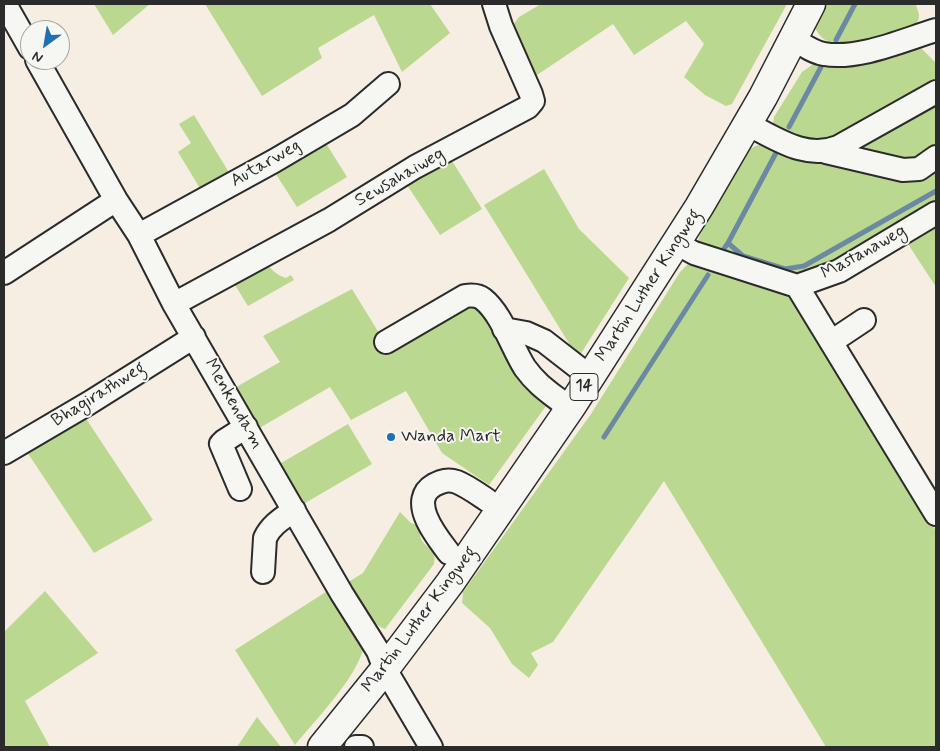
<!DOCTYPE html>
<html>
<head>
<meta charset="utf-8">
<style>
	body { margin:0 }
	#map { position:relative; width:940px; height:751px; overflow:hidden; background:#f6eee2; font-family:Mynerve,sans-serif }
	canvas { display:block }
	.frame { position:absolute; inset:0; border:5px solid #2b2b2b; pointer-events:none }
	.north { position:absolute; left:20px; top:20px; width:50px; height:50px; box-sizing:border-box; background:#f6f6f2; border:1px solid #a5a5a2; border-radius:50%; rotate:212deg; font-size:14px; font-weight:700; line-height:20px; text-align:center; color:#2b2b2b }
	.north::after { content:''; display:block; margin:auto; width:18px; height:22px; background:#1f6fb2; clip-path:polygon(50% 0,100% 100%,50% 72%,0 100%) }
</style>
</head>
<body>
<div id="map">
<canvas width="940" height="751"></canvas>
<div class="frame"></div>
<div class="north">N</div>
</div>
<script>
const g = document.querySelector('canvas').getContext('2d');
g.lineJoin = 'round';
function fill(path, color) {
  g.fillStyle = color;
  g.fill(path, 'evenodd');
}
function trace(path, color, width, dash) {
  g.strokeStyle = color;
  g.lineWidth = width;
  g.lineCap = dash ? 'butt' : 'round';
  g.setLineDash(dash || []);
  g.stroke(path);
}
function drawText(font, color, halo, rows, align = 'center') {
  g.font = font + ' Mynerve,sans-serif';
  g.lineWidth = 4;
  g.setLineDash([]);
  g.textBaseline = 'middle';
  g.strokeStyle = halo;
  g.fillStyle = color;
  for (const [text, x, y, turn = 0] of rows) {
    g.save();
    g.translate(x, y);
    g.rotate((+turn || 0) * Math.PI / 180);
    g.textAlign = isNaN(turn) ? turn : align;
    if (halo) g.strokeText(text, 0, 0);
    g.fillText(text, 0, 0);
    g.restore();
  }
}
fill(new Path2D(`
	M 94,4 L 150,4 L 113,35 Z
	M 205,4 L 430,4 L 450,33 L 402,72 L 374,15 L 318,48 L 322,58 L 262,96 Z
	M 541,4 L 787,4 L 732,104 L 726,106 L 705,95 L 684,77 L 704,44 L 686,21 L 634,55 L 613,24 L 528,81 L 507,33 L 519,17 Z
	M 827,4 L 918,4 L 916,5 C 917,8 919,13 919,16 C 919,39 843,49 827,41 C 821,38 818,33 814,27 Z
	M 918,45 L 936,63 L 936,81 L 892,108 L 819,144 L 776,130 L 773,124 L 774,117 L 802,72 L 812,65 Z
	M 936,104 L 936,210 L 834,267 L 793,278 L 700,247 L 698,241 L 700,235 L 744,154 L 755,146 L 768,143 L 784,147 L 881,131 L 888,132 Z
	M 194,115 L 233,179 L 204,195 L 178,152 L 191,143 L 179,124 Z
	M 322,137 L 347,177 L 297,207 L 272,168 Z
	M 449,156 L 482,209 L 440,235 L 405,182 Z
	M 544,169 L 579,229 L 629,278 L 578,358 L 484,205 Z
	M 936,222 L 936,287 L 906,241 Z
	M 264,261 C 271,269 276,275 286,278 L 291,275 L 294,280 L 248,306 L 230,277 Z
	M 690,262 L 790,291 L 936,531 L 936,747 L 826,747 L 664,481 L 553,642 L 531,653 L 538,665 L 529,678 L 512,664 L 490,628 L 462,603 L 463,592 L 591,414 L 680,272 Z
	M 352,289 L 387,346 L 470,298 L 551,399 L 489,485 L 442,453 L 406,391 L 351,420 L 330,387 L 256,430 L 231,390 L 280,362 L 263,336 Z
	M 81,411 L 153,520 L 94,553 L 23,446 Z
	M 348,424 L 372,464 L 300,506 L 276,466 Z
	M 400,512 L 411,523 L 419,526 C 420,530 420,536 421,539 C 427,550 437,547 434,564 L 385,629 C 366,621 355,603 347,585 L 350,581 L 363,573 Z
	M 332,588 L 364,647 C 355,680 317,718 295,745 L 235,650 Z
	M 45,591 L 98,653 L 25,701 L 50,747 L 4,747 L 4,632 Z
	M 257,717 L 281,747 L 237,747 Z`), '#bbd890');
trace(new Path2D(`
	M 836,40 L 855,4
	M 789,127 L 821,67
	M 728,243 L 743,256 L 785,269 L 804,266 L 936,191
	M 721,253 L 728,243 L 777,151
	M 604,437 L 708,275`), '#6c89a3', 5);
const minor = new Path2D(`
	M 5,4 L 30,48
	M 793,39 C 802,44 814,53 824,54 C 859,60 903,40 936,30
	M 37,60 L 116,200 L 139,235 L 174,304 L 342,594 L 378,651 L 385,669 L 431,747
	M 747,124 C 776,138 805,160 838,147 L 936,92
	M 826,152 L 903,170 L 919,169 L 936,157
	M 139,235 L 274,161 L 352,115 L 388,84
	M 676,243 L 694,253 L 797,286 L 839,271 L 936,213
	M 4,273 L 116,200
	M 797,286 L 936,514
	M 174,304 L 329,220 L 415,167 L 528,107 L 533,101 L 531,94 L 501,26 L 494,4
	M 504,329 L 526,333 L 544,341 L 580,369
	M 386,342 L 465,296 C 471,295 478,295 483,299 C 502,314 512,348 525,368 C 535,382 546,390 559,400
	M 831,342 L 864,320
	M 4,453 L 89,403 L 194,337
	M 240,489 L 221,444 L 224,441 L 246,427
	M 449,553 C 437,537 407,501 434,485 C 442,481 448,479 457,482 C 467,486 478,494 487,500
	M 263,572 L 265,538 C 271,525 283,518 294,510
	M 356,747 L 362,747`);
const major = new Path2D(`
	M 322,747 L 385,669 L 450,583 L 573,404 L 699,207 L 763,97 L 811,4`);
trace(minor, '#2b2b2b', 26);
trace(major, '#2b2b2b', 31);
trace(minor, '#f6f6f2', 22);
trace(major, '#f6f6f2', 28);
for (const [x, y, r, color] of [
	[391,437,5,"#1f6fb2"]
]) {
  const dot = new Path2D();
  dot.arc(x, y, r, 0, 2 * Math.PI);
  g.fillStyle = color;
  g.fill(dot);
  trace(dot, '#f6f6f2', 2);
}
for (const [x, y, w] of [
	[584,387,28]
]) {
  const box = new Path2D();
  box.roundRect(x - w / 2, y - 13.5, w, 27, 4);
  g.fillStyle = '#f6f6f2';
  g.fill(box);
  trace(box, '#2b2b2b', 1);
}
drawText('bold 16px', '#2b2b2b', null, [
	["14",584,387]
]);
drawText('18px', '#2b2b2b', '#f6f6f2', [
	["Autarweg",266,164,-30],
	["Sewsahaiweg",400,178,-30],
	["Mastanaweg",864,253,-29],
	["Martin Luther Kingweg",649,286,-57],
	["Bhagirathweg",99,395,-32],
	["Menkendam",233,404,60],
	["Martin Luther Kingweg",420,620,-53]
]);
drawText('18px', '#2b2b2b', '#f6f6f2', [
	["Wanda Mart",401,437]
], 'left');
</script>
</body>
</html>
